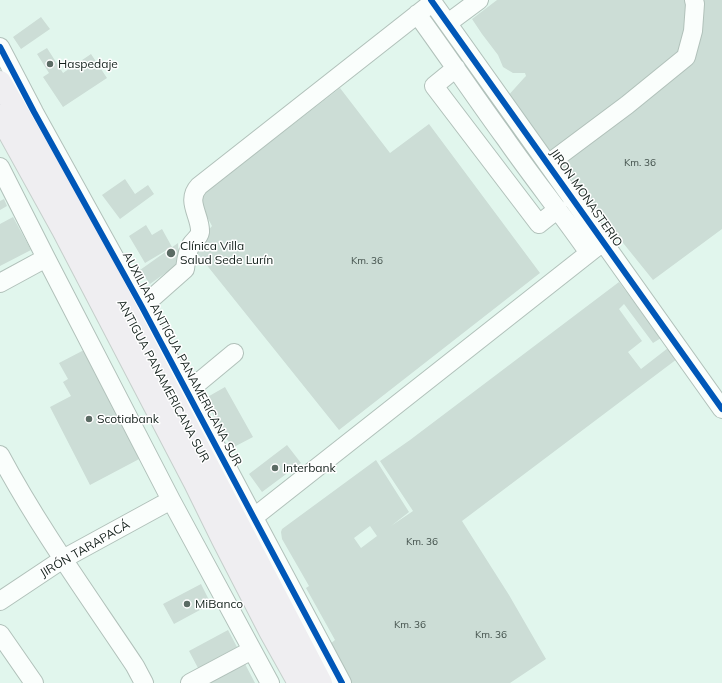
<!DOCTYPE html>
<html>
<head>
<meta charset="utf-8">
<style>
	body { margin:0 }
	canvas { display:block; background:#e1f6ed }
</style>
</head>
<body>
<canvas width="722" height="683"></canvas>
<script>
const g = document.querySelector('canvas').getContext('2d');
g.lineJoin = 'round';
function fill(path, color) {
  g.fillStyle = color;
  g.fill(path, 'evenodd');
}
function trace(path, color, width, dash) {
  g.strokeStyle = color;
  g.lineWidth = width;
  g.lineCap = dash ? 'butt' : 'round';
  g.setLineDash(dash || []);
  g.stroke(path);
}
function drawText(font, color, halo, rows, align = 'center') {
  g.font = font + ' Mulish,sans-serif';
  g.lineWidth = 3;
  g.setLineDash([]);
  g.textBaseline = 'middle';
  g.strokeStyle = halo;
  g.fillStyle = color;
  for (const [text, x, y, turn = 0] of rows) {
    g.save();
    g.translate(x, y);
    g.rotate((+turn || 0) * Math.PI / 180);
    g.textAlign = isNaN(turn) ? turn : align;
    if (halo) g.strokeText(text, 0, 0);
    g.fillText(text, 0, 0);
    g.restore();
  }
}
fill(new Path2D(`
	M 497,0 L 722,0 L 722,229 L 653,280 L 506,98 L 524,78 L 526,76 L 525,73 L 513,73 L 503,67 L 498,55 L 482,34 L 472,19 Z
	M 41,17 L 50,29 L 21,49 L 13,37 Z
	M 47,48 L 63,73 L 91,54 L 107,78 L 63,107 L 43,77 L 49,73 L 37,54 Z
	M 340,88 L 390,153 L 429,124 L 540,273 L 339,430 L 193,248 L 212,226 L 204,211 L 201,199 L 203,194 Z
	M 125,179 L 135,194 L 148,185 L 154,194 L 120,219 L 102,195 Z
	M 4,199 L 7,206 L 0,210 L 0,201 Z
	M 13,217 L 31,250 L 0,266 L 0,224 Z
	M 146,225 L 152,235 L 162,229 L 172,247 L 145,263 L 129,236 Z
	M 178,243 L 178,264 L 150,284 L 140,270 Z
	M 619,282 L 661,338 L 653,343 L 624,304 L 619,309 L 642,341 L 628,352 L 641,369 L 668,348 L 677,359 L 462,521 L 509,595 L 546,659 L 510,683 L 352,683 L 330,644 L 335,640 L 306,588 L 309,586 L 282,539 L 281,532 L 282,529 L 376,460 L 409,512 L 391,526 L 413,511 L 380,461 L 410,440 ZM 370,526 L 377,536 L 361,548 L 354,538 Z
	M 84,350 L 143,457 L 90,485 L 50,407 L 71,396 L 63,382 L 68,379 L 59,363 Z
	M 225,387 L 253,437 L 232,448 L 204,399 Z
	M 287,445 L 301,463 L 262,492 L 249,474 Z
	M 201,584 L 211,604 L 174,624 L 163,604 Z
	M 228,630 L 237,647 L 198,668 L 189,651 Z
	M 244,662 L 255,683 L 203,683 Z`), '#ccddd6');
const minor = new Path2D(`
	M 431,0 L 722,409
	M 417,14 C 447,55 475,97 505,138 C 532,177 562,214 589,253
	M 448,23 L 479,0
	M 0,47 L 34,112 L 142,307 L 254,518 L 342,683
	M 456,68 L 434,86 L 539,224 L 558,209
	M 548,164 L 627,105 L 686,57 L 693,31 L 695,4 L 694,0
	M 0,167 L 46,258 L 171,500 L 270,683
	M 0,283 L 46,258
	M 142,307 L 185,269 C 186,261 187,251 191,245 C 194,240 199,238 200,232 C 201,216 185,201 199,186 L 433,2
	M 187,392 L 234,353
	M 0,455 C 39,528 89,597 135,666 L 144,683
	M 244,525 L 603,242
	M 0,601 L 63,559 L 171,500
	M 0,634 L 34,683
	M 190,683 L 252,650`);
const major = new Path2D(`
	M 0,82 L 87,234 L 321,683
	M 0,116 L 63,230 L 195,483 L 223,540 L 271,633 L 299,683`);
trace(minor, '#b1c1ba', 20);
trace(major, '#c5cfcb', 24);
trace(minor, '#fafefc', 18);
trace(major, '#efeef1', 22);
trace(new Path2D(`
	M 431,0 L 722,409
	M 0,47 L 34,112 L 142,307 L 254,518 L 342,683`), '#0057b8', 6);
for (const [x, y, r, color] of [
	[50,64,4,"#5b6b64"],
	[171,253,5,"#5b6b64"],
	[89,419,4,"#5b6b64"],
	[275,468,4,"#5b6b64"],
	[187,604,4,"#5b6b64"]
]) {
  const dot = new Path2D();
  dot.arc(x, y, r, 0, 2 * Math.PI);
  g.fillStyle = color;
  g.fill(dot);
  trace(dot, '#fff', 1.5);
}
drawText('10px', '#42504b', null, [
	["Km. 36",640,163],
	["Km. 36",367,261],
	["Km. 36",422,542],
	["Km. 36",410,625],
	["Km. 36",491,635]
]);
drawText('12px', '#13201b', '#fff', [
	["Haspedaje",58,64],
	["Clínica Villa",180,246],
	["Salud Sede Lurín",180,260],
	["Scotiabank",97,419],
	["Interbank",283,468],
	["MiBanco",195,604]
], 'left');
drawText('12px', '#13201b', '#fff', [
	["JIRON MONASTERIO",586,198,55],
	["AUXILIAR ANTIGUA PANAMERICANA SUR",182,359,62],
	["ANTIGUA PANAMERICANA SUR",163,381,62],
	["JIRÓN TARAPACÁ",85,549,-30]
]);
</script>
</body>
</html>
